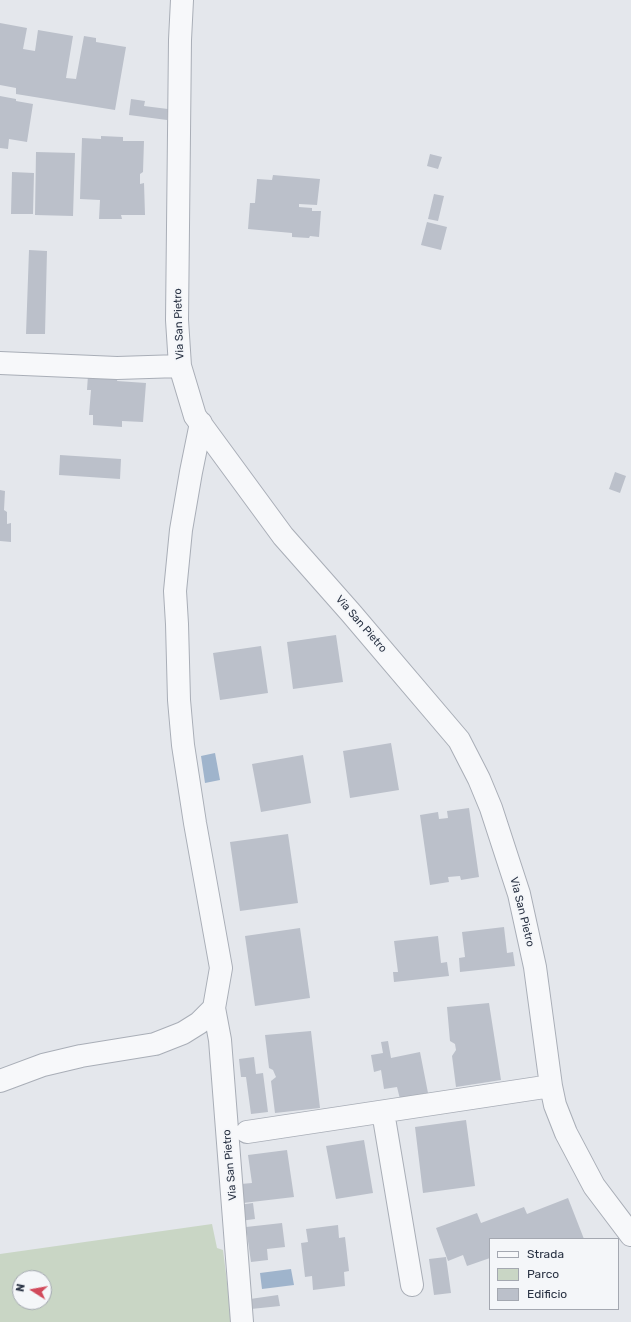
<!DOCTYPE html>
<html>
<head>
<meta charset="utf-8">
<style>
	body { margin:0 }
	#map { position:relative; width:631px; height:1322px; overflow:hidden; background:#e4e7ec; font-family:Rubik,sans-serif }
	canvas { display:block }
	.legend { position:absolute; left:489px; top:1238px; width:130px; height:72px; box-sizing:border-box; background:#f4f6f9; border:1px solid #a4a8b1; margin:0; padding:5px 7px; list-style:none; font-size:12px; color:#2b3445 }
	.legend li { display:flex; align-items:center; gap:8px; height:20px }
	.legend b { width:20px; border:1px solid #a4a8b1 }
	.north { position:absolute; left:12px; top:1270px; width:40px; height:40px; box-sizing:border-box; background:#f4f6f9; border:1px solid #a4a8b1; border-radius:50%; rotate:281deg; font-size:11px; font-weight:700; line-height:16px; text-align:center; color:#2b3445 }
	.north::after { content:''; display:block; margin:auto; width:14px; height:18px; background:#d1495b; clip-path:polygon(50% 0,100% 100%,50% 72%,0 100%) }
</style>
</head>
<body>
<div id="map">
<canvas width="631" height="1322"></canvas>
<ul class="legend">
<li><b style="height:5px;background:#f7f8fa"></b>Strada</li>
<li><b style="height:11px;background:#c9d6c5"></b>Parco</li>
<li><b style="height:11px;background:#bbc0ca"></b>Edificio</li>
</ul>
<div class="north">N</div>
</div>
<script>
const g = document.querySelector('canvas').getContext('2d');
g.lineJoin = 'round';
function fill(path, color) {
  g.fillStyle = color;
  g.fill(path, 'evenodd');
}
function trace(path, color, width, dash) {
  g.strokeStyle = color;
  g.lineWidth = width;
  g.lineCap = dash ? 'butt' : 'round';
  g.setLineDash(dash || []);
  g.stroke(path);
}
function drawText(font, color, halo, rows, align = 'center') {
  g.font = font + ' Rubik,sans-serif';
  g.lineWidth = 3.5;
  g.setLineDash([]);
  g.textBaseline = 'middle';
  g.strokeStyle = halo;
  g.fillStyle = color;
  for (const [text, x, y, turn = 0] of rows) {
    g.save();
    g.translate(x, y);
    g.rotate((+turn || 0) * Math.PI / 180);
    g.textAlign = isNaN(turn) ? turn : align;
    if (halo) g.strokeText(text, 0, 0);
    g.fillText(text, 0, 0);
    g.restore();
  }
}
fill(new Path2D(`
	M 212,1224 L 217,1248 L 223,1250 L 232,1322 L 0,1322 L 0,1254 ZM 20,1278 L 44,1278 L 44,1302 L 20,1302 Z`), '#c9d6c5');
fill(new Path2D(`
	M 215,753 L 220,780 L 205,783 L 201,756 Z
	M 291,1269 L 294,1285 L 262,1289 L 260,1273 Z`), '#9fb4cc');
fill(new Path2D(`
	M 0,23 L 27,28 L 23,49 L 35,51 L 38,30 L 73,36 L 66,78 L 76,79 L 84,36 L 96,38 L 96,42 L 126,47 L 115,110 L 16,94 L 16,88 L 0,85 Z
	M 0,96 L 16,99 L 16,101 L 33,104 L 27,142 L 9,139 L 8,149 L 0,148 Z
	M 131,99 L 145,101 L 144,106 L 168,109 L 167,120 L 129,115 Z
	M 101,136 L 123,137 L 123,141 L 144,141 L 143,172 L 140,174 L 140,184 L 144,183 L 145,215 L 121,215 L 122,219 L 99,219 L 100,200 L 80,199 L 82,138 L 101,139 Z
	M 36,152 L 75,153 L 73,216 L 35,215 Z
	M 430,154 L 442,157 L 438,169 L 427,166 Z
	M 12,172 L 34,173 L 33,214 L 11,214 Z
	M 273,175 L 320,179 L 317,205 L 299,204 L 299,207 L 312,208 L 312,211 L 321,211 L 319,237 L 310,236 L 309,238 L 292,237 L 292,233 L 248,229 L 250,203 L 255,203 L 257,179 L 272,180 Z
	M 434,194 L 444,196 L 438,221 L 428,219 Z
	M 427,222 L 447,227 L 441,250 L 421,245 Z
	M 29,250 L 47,251 L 45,334 L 26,334 Z
	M 88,375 L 118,377 L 117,381 L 146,383 L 143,422 L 122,421 L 122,427 L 93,425 L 93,415 L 89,415 L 91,390 L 87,390 Z
	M 60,455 L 121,459 L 120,479 L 59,475 Z
	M 615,472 L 626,476 L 620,493 L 609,489 Z
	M 0,490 L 5,491 L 4,510 L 7,512 L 7,524 L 11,523 L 11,542 L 0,541 Z
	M 336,635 L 343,682 L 293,689 L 287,642 Z
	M 261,646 L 268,693 L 220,700 L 213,653 Z
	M 391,743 L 399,790 L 350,798 L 343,751 Z
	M 303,755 L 311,803 L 261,812 L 252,764 Z
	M 469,808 L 479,877 L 461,880 L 460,876 L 448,877 L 449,882 L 430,885 L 420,815 L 438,812 L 439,819 L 448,818 L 447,811 Z
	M 288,834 L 298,903 L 240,911 L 230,842 Z
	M 504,927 L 507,953 L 513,952 L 515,966 L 460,972 L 459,958 L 465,957 L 462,932 Z
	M 300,928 L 310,998 L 255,1006 L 245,936 Z
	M 438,936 L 441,963 L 447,962 L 449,976 L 394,982 L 393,972 L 398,972 L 394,941 Z
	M 489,1003 L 501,1080 L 456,1087 L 452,1056 L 456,1050 L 455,1044 L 450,1041 L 447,1007 Z
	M 311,1031 L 320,1108 L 275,1113 L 271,1081 L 276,1077 L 273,1070 L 269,1068 L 265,1035 Z
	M 388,1041 L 391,1058 L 420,1052 L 428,1093 L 400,1099 L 397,1087 L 384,1089 L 381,1070 L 374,1072 L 371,1055 L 383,1053 L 381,1042 Z
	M 254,1057 L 256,1074 L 263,1073 L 268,1112 L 251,1114 L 246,1077 L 241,1077 L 239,1059 Z
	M 466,1120 L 475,1186 L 423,1193 L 415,1127 Z
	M 364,1140 L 373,1193 L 336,1199 L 326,1146 Z
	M 287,1150 L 294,1197 L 243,1203 L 241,1184 L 252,1183 L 248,1155 Z
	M 568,1198 L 584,1239 L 490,1239 L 490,1258 L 467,1266 L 463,1255 L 448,1261 L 436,1228 L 477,1213 L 481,1223 L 524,1207 L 527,1214 Z
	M 253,1203 L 255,1219 L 240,1221 L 238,1205 Z
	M 282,1223 L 285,1247 L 267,1249 L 268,1260 L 251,1262 L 246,1227 Z
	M 338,1225 L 339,1238 L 345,1237 L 349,1271 L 344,1272 L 345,1286 L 313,1290 L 312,1276 L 305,1277 L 301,1243 L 308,1242 L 306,1229 Z
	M 446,1257 L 451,1293 L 434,1295 L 429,1259 Z
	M 278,1295 L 280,1306 L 251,1309 L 250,1299 Z`), '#bbc0ca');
const minor = new Path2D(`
	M 182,0 L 180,40 L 177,320 L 180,366 L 195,416 L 283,536 L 351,613 L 459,740 L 479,779 L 491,808 L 519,894 L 535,967 L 551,1086 L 555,1105 L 566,1133 L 594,1186 L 631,1235
	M 0,363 L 117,368 L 180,366
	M 214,1008 L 220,1040 L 242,1322
	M 0,1081 L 43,1065 L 81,1056 L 155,1044 L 183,1033 L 199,1023 L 214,1008 L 221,968 L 195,823 L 183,745 L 179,700 L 177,624 L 175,591 L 181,530 L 191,472 L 201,423
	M 383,1112 L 412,1285
	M 247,1132 L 551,1086`);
trace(minor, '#a9aeb7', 24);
trace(minor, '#f7f8fa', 22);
drawText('11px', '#2b3445', '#f4f6f9', [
	["Via San Pietro",179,324,-92],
	["Via San Pietro",361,624,49],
	["Via San Pietro",522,912,76],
	["Via San Pietro",230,1165,-95]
]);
</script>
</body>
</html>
